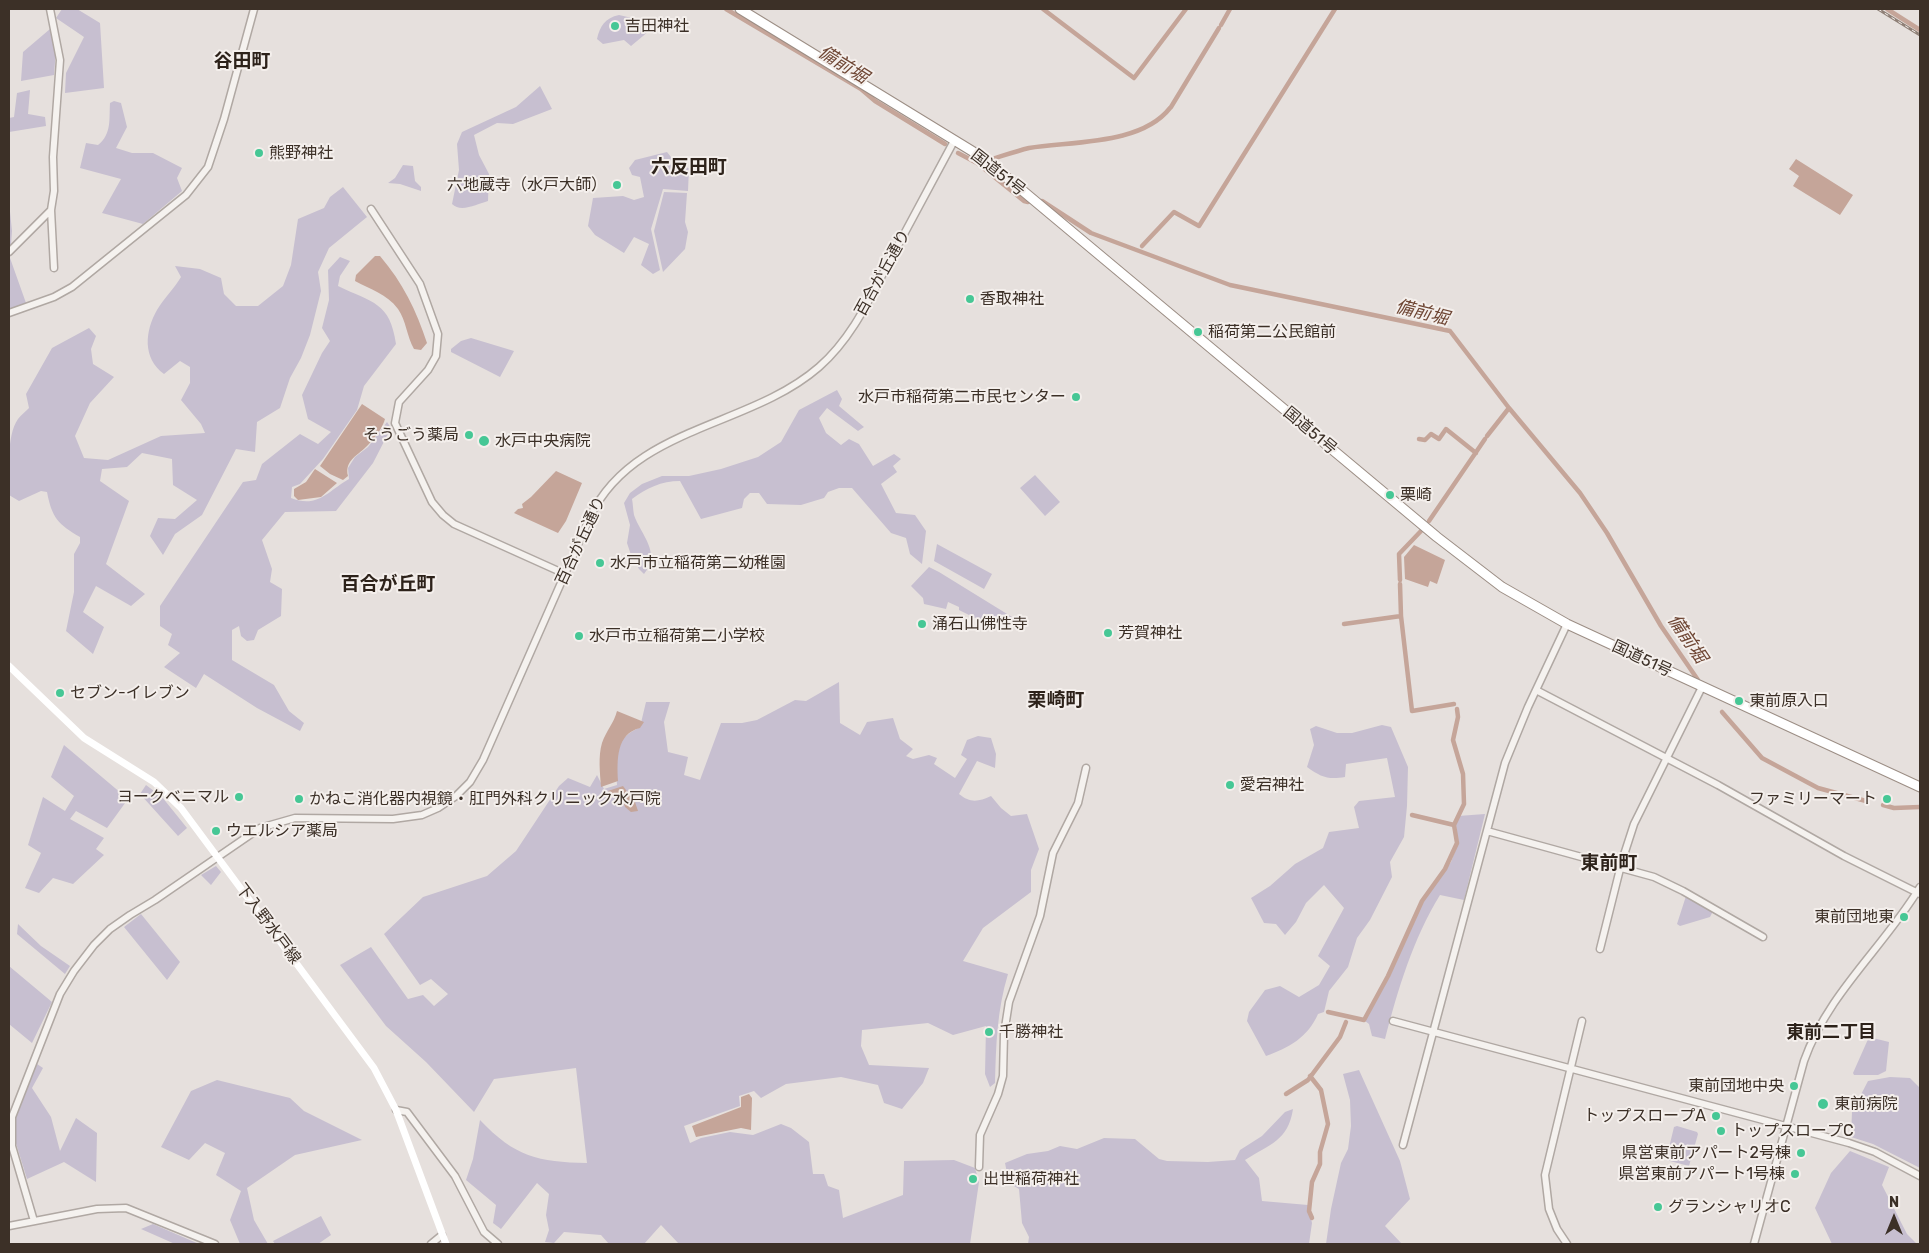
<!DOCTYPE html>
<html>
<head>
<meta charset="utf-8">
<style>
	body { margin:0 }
	#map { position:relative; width:1929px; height:1253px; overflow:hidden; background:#e6e0dd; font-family:Rubik,sans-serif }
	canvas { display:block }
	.frame { position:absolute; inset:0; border:10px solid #3c3027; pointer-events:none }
	.north { position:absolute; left:1869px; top:1193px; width:50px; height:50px; -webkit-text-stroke:4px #f4efec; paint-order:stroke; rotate:0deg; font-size:14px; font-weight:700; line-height:20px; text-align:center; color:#3c3027 }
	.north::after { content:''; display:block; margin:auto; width:18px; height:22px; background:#3c3027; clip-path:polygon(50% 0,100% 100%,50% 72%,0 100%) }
</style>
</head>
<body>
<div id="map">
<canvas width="1929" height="1253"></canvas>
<div class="frame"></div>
<div class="north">N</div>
</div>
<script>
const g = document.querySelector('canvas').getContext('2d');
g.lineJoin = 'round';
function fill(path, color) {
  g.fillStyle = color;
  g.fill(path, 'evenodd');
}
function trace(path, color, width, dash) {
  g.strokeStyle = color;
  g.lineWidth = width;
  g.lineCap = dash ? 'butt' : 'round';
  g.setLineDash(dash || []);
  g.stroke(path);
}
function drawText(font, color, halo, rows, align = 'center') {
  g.font = font + ' Rubik,"Noto Sans JP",sans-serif';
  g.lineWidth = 4;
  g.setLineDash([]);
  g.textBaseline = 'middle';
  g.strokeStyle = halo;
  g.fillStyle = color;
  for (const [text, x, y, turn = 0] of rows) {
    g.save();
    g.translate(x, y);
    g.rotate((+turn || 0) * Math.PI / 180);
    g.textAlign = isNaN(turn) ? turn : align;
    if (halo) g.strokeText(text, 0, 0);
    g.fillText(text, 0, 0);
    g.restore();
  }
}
fill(new Path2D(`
	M 62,9 L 77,9 L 100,23 L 104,88 L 65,93 L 66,73 L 84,37 L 56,18 Z
	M 619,15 L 632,18 L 649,31 L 631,46 L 624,40 L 603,44 L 597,39 C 600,26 605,18 619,15 Z
	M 50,29 L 56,49 L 54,75 L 21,81 L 23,52 Z
	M 540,86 L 552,109 L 513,124 L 497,123 L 474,135 L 479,155 L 489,174 L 488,201 C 477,204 461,213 452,204 L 459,170 L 457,144 L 462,132 L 516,107 Z
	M 30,90 L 28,114 L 45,117 L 46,126 L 9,132 L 9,118 L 14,117 L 17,93 Z
	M 114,101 L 121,103 L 127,127 L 116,148 L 132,153 L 153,153 L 182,168 L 177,178 L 182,191 L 143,224 L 102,213 L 121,179 L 80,168 L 86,143 L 98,145 C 112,134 109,119 110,103 Z
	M 667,152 L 678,166 L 689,168 L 688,191 L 663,189 L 651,229 L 660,270 L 653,274 L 641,265 L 649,244 L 634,237 L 624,253 L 595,235 L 588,226 L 593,198 L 623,196 L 634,200 L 644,197 L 640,177 L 632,175 L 629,168 L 635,160 Z
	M 403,165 L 413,166 L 415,181 L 421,187 L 421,191 L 400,184 L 388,183 L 395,178 Z
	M 343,187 L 367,217 L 329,248 L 318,272 L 321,291 L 310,335 L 301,358 L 290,378 L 280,408 L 257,422 L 255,452 L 236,449 L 202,515 L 175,534 L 163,555 L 150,536 L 158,518 L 175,519 L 197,500 L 173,485 L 172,459 L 142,453 L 127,467 L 102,469 L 100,481 L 129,501 L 106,564 L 145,594 L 131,606 L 96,586 L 83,612 L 104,627 L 93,654 L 66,631 L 74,592 L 74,554 L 80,543 L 80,537 C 58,524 52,518 47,492 L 41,491 L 19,501 L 9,495 C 9,475 6,436 18,419 C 21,415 26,411 29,408 L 26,394 L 52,348 L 89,328 L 96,336 L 91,349 L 93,364 L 114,377 L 90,403 L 75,436 L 84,458 L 108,460 L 161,436 L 205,433 L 201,424 L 181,400 L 190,383 L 190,367 L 180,361 L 164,374 C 142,358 145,331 157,310 C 164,298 174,289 181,277 L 175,266 L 200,269 L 221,278 L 224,294 L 236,306 L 258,306 L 283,286 L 291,265 L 298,219 L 324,208 L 330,197 Z
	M 664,192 L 687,193 L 685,222 L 688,232 L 685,249 L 663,272 L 654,231 Z
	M 9,202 L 12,231 L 10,258 L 26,303 L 9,309 Z
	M 340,257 L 350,261 L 340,276 L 338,286 C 373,303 390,302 396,344 L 364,386 L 357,410 L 323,459 L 300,484 L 292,487 L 291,498 C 318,509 329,490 349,479 L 348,468 L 355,457 L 368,447 L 387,422 L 391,428 L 373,463 L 336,511 L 285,512 L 262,540 L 272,569 L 270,582 L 282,589 L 281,616 L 258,630 L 254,640 L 247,641 L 241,636 L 239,626 L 232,630 L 232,660 L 274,685 L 289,711 L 304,723 L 300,731 L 257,708 L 204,674 L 196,688 L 164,667 L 180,653 L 168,645 L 172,634 L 160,626 L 160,606 L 243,482 L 256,480 L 262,464 L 300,434 L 318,444 L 331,432 L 308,419 L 302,395 L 322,353 L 330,341 L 322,328 L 329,300 L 328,270 Z
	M 471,338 L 514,351 L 500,377 L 451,352 L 451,349 L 461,341 Z
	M 837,390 L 842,399 L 839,406 L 864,427 L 858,431 L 827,408 L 819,418 L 826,433 L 841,445 L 849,439 L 859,444 L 873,466 L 894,454 L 901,459 L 893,466 L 897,472 L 881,484 L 896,513 L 915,515 L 926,531 L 922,564 L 910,554 L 906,538 L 891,533 L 852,488 L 839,488 L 828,492 L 824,498 L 801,505 L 767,504 L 759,493 L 750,493 L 744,499 L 742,508 L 701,519 L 680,481 C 661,481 647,488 632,499 C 633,504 633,510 634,515 C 641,535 662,553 644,574 L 639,569 L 631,555 L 627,543 L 630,525 L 624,503 L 630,493 L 642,484 L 662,476 L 689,476 L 721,469 L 758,457 L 781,442 L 799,410 Z
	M 1035,475 L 1060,502 L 1045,516 L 1020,488 Z
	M 937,544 L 992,574 L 984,589 L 934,561 Z
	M 929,567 L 939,572 L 1012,617 L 999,630 L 959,610 L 959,607 L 948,602 L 946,609 L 924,604 L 923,598 L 911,586 Z
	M 839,682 L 840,723 L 860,735 L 867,722 L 893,718 L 900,739 L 913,749 L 906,756 L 913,759 L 929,755 L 937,758 L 934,764 L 955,778 L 967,759 L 961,755 L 967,740 L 978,736 L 991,738 L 996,754 L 995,768 L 977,761 L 959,794 C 970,803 978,802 991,796 L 1001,808 L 1011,816 L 1027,814 L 1039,849 L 1031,870 L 1031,892 L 983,928 L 963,961 L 1008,974 C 997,1010 996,1045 995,1083 L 990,1087 L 985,1074 L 986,1026 L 953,1035 L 928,1023 L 862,1030 L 861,1046 L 869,1065 L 929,1068 L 923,1083 L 902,1109 L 884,1103 L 878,1085 L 841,1077 L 786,1084 L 761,1098 L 754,1091 L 739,1096 L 740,1106 L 684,1126 L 690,1143 L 701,1138 L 730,1132 L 753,1135 L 781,1124 L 791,1128 L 809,1142 L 813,1174 L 824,1174 L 828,1186 L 839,1190 L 843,1218 L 903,1195 L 904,1161 L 954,1160 L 975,1168 L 979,1182 L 970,1244 L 679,1244 L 661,1225 L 644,1244 L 609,1244 L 601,1235 L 564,1232 L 554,1243 L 545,1242 L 549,1230 L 546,1215 L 549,1194 L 537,1183 L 501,1229 L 493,1223 L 496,1205 L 466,1180 L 473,1159 L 480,1120 C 515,1157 538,1162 587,1163 L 576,1068 L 494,1079 L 474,1112 L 426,1062 L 386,1026 L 340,965 L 371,947 L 408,999 L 423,995 L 434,1006 L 448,994 L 431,979 L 420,985 L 384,934 L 423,897 L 487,876 L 516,851 L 559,786 L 568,778 L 590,787 L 597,775 L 604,789 L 617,785 C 616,754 609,743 640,727 L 646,702 L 670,702 L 664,722 L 668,752 L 688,757 L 684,775 L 700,780 L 721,723 L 742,723 L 757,720 L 795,700 L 806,701 Z
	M 1382,725 L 1391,727 L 1408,767 L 1407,806 L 1404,837 L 1390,862 L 1392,877 L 1370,920 L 1357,938 L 1348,967 L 1329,991 L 1324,1012 L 1318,1014 C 1308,1037 1289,1048 1266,1056 L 1247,1021 L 1249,1012 L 1265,990 L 1280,986 L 1299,997 L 1319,985 L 1330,966 L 1318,956 L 1344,908 L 1324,885 L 1306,903 L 1296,922 L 1285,935 L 1276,924 L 1264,923 L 1251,898 L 1270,886 L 1295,864 L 1323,848 L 1329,832 L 1359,828 L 1354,807 L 1359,801 L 1395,797 L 1387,758 L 1346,764 L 1345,777 C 1328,780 1321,777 1307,767 L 1314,745 L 1310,729 L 1316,726 L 1337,733 L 1352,733 Z
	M 64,745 L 128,799 L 107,828 L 76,811 L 70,819 L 104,838 L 96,849 L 104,855 L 73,884 L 53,878 L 39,893 L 25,888 L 41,853 L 28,845 L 43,797 L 65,811 L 74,796 L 51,777 Z
	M 146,785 L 162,797 L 187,828 L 178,836 L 140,794 Z
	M 1485,814 L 1464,900 L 1440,895 C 1413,939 1398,989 1385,1039 L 1372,1036 L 1369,1024 L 1365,1021 L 1389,977 L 1425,897 L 1451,862 L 1458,843 L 1456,825 L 1458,816 Z
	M 216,866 L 221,872 L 211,885 L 201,875 Z
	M 1686,896 L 1713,911 L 1710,917 L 1680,926 L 1677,924 Z
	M 141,914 L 180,962 L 167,980 L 124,927 Z
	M 18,924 L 41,946 L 70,966 L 65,974 L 17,934 Z
	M 9,966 L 52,1002 L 32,1043 L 9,1024 Z
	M 1869,1037 L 1889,1042 L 1886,1071 L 1878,1075 L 1854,1075 L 1853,1073 Z
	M 37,1064 L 43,1068 L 32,1088 L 51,1117 L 60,1151 L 76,1118 L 97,1133 L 96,1182 L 64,1162 L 27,1179 L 15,1140 L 15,1120 Z
	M 1359,1070 L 1400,1161 L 1410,1199 L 1385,1226 L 1402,1244 L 1326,1244 L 1331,1209 L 1341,1163 L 1348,1149 L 1351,1126 L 1350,1100 L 1343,1074 Z
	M 1890,1077 L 1910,1078 L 1920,1088 L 1920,1168 L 1873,1144 L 1851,1137 L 1852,1112 L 1868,1081 Z
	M 217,1080 L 290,1098 L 304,1111 L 362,1140 L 295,1155 L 247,1188 L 254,1220 L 268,1244 L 240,1244 L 230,1220 L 241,1191 L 216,1175 L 225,1153 L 205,1143 L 189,1160 L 161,1147 L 191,1091 Z
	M 1293,1109 C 1288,1141 1270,1144 1245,1160 L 1259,1178 L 1262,1201 L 1308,1205 L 1312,1223 L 1309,1244 L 1028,1244 L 1029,1237 L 1022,1223 L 1019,1189 L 1009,1183 L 1005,1163 L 1027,1154 L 1048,1151 L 1060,1146 L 1077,1149 L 1104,1138 L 1135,1139 L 1159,1159 L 1167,1161 L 1208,1162 L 1235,1160 L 1240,1150 L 1262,1136 L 1285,1112 Z
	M 1677,1126 L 1697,1132 L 1698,1134 L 1689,1166 L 1666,1160 L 1674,1127 Z
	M 1850,1151 L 1889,1167 L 1882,1185 L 1907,1234 L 1917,1244 L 1832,1244 L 1815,1208 L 1831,1173 Z
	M 321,1216 L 331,1235 L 318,1244 L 275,1244 L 273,1241 Z
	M 153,1224 L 199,1244 L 175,1244 L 141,1229 Z`), '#c7bfd0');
fill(new Path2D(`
	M 1796,159 L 1853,195 L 1840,215 L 1793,186 L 1799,176 L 1789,169 Z
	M 375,256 L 380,256 C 403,283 416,310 427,343 L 421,350 L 414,349 C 407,337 406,320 398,309 C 387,294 370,289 355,281 L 356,275 Z
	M 362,404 L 385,419 L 384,422 C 381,430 374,439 368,445 C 359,455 344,460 348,476 L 343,480 L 330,474 L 320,466 Z
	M 315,469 L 337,483 L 321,497 L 298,500 L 294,496 L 294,489 L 306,482 Z
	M 556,471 L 582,483 L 566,521 L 558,533 L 514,513 L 518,509 L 523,508 L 522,504 L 531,497 Z
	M 1414,545 L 1445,560 L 1437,584 L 1430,581 L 1428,587 L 1405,579 L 1404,557 Z
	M 617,711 L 644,722 L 640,728 C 616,734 617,760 618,781 L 601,787 C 600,773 598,756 602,743 C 606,731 614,723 617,711 Z
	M 623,786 L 635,802 L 638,811 L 631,812 L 625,807 L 622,799 L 612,796 L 608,791 Z
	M 749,1094 L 752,1098 L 751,1130 L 741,1128 L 696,1137 L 692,1126 L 741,1107 L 741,1097 Z`), '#c5a599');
trace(new Path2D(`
	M 726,9 L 861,89 L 875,101 L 945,144
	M 1043,9 L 1134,78 L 1186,9
	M 1887,9 L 1920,30
	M 1221,25 L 1230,9
	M 1171,107 L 1219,28
	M 958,153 L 977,163 L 1024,201 L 1028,202
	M 992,159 C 1005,155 1017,151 1029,148 C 1073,141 1141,145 1170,108
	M 1042,201 L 1091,233 L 1230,285 L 1450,331 L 1509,408 L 1580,493 L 1607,533 L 1661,626 L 1698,680
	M 1142,246 L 1174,212 L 1199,226 L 1335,9
	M 1487,436 L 1509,408
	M 1419,439 L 1425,440 L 1431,434 L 1439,439 L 1446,429 L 1476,453
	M 1429,521 L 1485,439
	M 1400,580 L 1399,554 L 1421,531
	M 1400,584 L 1401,616 L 1412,711 L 1454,704
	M 1344,624 L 1401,616
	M 1722,712 L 1762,758 L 1818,788 L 1866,801
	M 1883,805 L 1894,808 L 1920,807
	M 1412,815 L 1454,825
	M 1328,1012 L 1364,1020 L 1388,976 L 1422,901 L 1445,869 L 1457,843 L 1454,825 L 1464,804 L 1463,774 L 1453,740 L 1458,717 L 1457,709
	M 1310,1076 L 1321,1090 L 1328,1124 L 1320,1152 L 1320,1164 L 1312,1182 L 1309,1211 L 1312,1218
	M 1286,1094 L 1308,1080 L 1340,1037 L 1346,1022`), '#c5a599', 4.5);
const tertiary = new Path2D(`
	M 50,9 L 60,60 L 53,157 L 54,191 L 51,210 L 54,268
	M 371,209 L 420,284 L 438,334 L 436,356 L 428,370 L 399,402 L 395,423 L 432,502 L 443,515 L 454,524 L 565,574
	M 9,252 L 51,210
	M 9,313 L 54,297 L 72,287 L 186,195 L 208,167 L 224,119 L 254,9
	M 1536,690 L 1718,785 L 1844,856 L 1920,894
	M 1487,831 L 1654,877 L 1683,891 L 1763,937
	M 1600,949 L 1622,861 L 1634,824 L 1702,687
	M 1393,1021 L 1849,1143 L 1875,1152 L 1920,1176
	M 396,1110 L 407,1112 L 455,1176 L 484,1232 L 498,1244
	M 1403,1145 L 1505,763 L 1528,707 L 1567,624
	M 979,1167 L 980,1135 L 998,1094 L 1003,1076 L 1004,1034 L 1009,1002 L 1040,916 L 1053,853 L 1078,803 L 1086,768
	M 34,1221 L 12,1146 L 12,1117 L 60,994 L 74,971 L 94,945 L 110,929 L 130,915 L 155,900 L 260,828 L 295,818 L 393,819 L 422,815 L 438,808 L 456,796 L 470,782 L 483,760 L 590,517 C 633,426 749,428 819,367 C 851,339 869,300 888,264 C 910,223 932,182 954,141
	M 9,1226 L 97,1209 L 126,1208 L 215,1244
	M 431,1244 L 442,1235
	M 1567,1244 L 1557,1229 L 1549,1209 L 1545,1175 L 1582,1021
	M 1754,1244 L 1804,1061 C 1828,993 1884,947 1920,887`);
const trunk = new Path2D(`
	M 740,9 L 972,151 L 1005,176 L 1437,537 L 1502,587 L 1567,624 L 1920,787`);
trace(tertiary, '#b0a8a3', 9);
trace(trunk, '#9c8e85', 11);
trace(tertiary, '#f5f2ef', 6);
trace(new Path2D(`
	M 9,666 L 84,738 L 154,782 L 181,808 L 374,1068 L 396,1110 L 446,1244`), '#fff', 7);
trace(trunk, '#fff', 9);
const rail = new Path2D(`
	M 1878,9 L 1920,35`);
trace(rail, '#8f8077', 3);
trace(rail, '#f4efec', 1, [4]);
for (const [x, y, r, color] of [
	[615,26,5,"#46c795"],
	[259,153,5,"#46c795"],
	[617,185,5,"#46c795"],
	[970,299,5,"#46c795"],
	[1198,332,5,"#46c795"],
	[1076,397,5,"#46c795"],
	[469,435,5,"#46c795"],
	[484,441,6,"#46c795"],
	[1390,495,5,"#46c795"],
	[600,563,5,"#46c795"],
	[922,624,5,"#46c795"],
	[1108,633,5,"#46c795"],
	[579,636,5,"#46c795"],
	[60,693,5,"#46c795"],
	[1739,701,5,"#46c795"],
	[1230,785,5,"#46c795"],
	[239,797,5,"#46c795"],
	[299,799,5,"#46c795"],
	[1887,799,5,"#46c795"],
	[216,831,5,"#46c795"],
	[1904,917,5,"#46c795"],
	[989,1032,5,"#46c795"],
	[1794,1086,5,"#46c795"],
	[1823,1104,6,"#46c795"],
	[1716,1116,5,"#46c795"],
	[1721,1131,5,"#46c795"],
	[1801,1153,5,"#46c795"],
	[1795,1174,5,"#46c795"],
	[973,1179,5,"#46c795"],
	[1658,1207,5,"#46c795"]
]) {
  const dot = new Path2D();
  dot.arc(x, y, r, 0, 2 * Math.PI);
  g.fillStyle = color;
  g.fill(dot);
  trace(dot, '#f4efec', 2);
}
drawText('16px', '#3c3027', '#f4efec', [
	["吉田神社",625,26],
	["熊野神社",269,153],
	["六地蔵寺（水戸大師）",607,185,"right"],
	["香取神社",980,299],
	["稲荷第二公民館前",1208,332],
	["水戸市稲荷第二市民センター",1066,397,"right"],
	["そうごう薬局",459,435,"right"],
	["水戸中央病院",495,441],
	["栗崎",1400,495],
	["水戸市立稲荷第二幼稚園",610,563],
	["涌石山佛性寺",932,624],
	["芳賀神社",1118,633],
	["水戸市立稲荷第二小学校",589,636],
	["セブン-イレブン",70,693],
	["東前原入口",1749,701],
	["愛宕神社",1240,785],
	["ヨークベニマル",229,797,"right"],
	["かねこ消化器内視鏡・肛門外科クリニック水戸院",309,799],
	["ファミリーマート",1877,799,"right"],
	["ウエルシア薬局",226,831],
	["東前団地東",1894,917,"right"],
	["千勝神社",999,1032],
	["東前団地中央",1784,1086,"right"],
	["東前病院",1834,1104],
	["トップスロープA",1706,1116,"right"],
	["トップスロープC",1731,1131],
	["県営東前アパート2号棟",1791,1153,"right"],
	["県営東前アパート1号棟",1785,1174,"right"],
	["出世稲荷神社",983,1179],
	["グランシャリオC",1668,1207]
], 'left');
drawText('16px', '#3c3027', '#f4efec', [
	["国道51号",998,173,38],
	["百合が丘通り",883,273,-61],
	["国道51号",1310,431,40],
	["百合が丘通り",581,541,-65],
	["国道51号",1642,659,25],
	["下入野水戸線",268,924,53]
]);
drawText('italic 18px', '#6e4634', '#f4efec', [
	["備前堀",843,65,32],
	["備前堀",1422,313,14],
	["備前堀",1687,639,56]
]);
drawText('bold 18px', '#2d221a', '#f4efec', [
	["東前二丁目",1831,1033]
]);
drawText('bold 19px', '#2d221a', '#f4efec', [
	["谷田町",242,62],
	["六反田町",689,168],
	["百合が丘町",388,585],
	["栗崎町",1056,701],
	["東前町",1609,864]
]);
</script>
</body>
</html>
